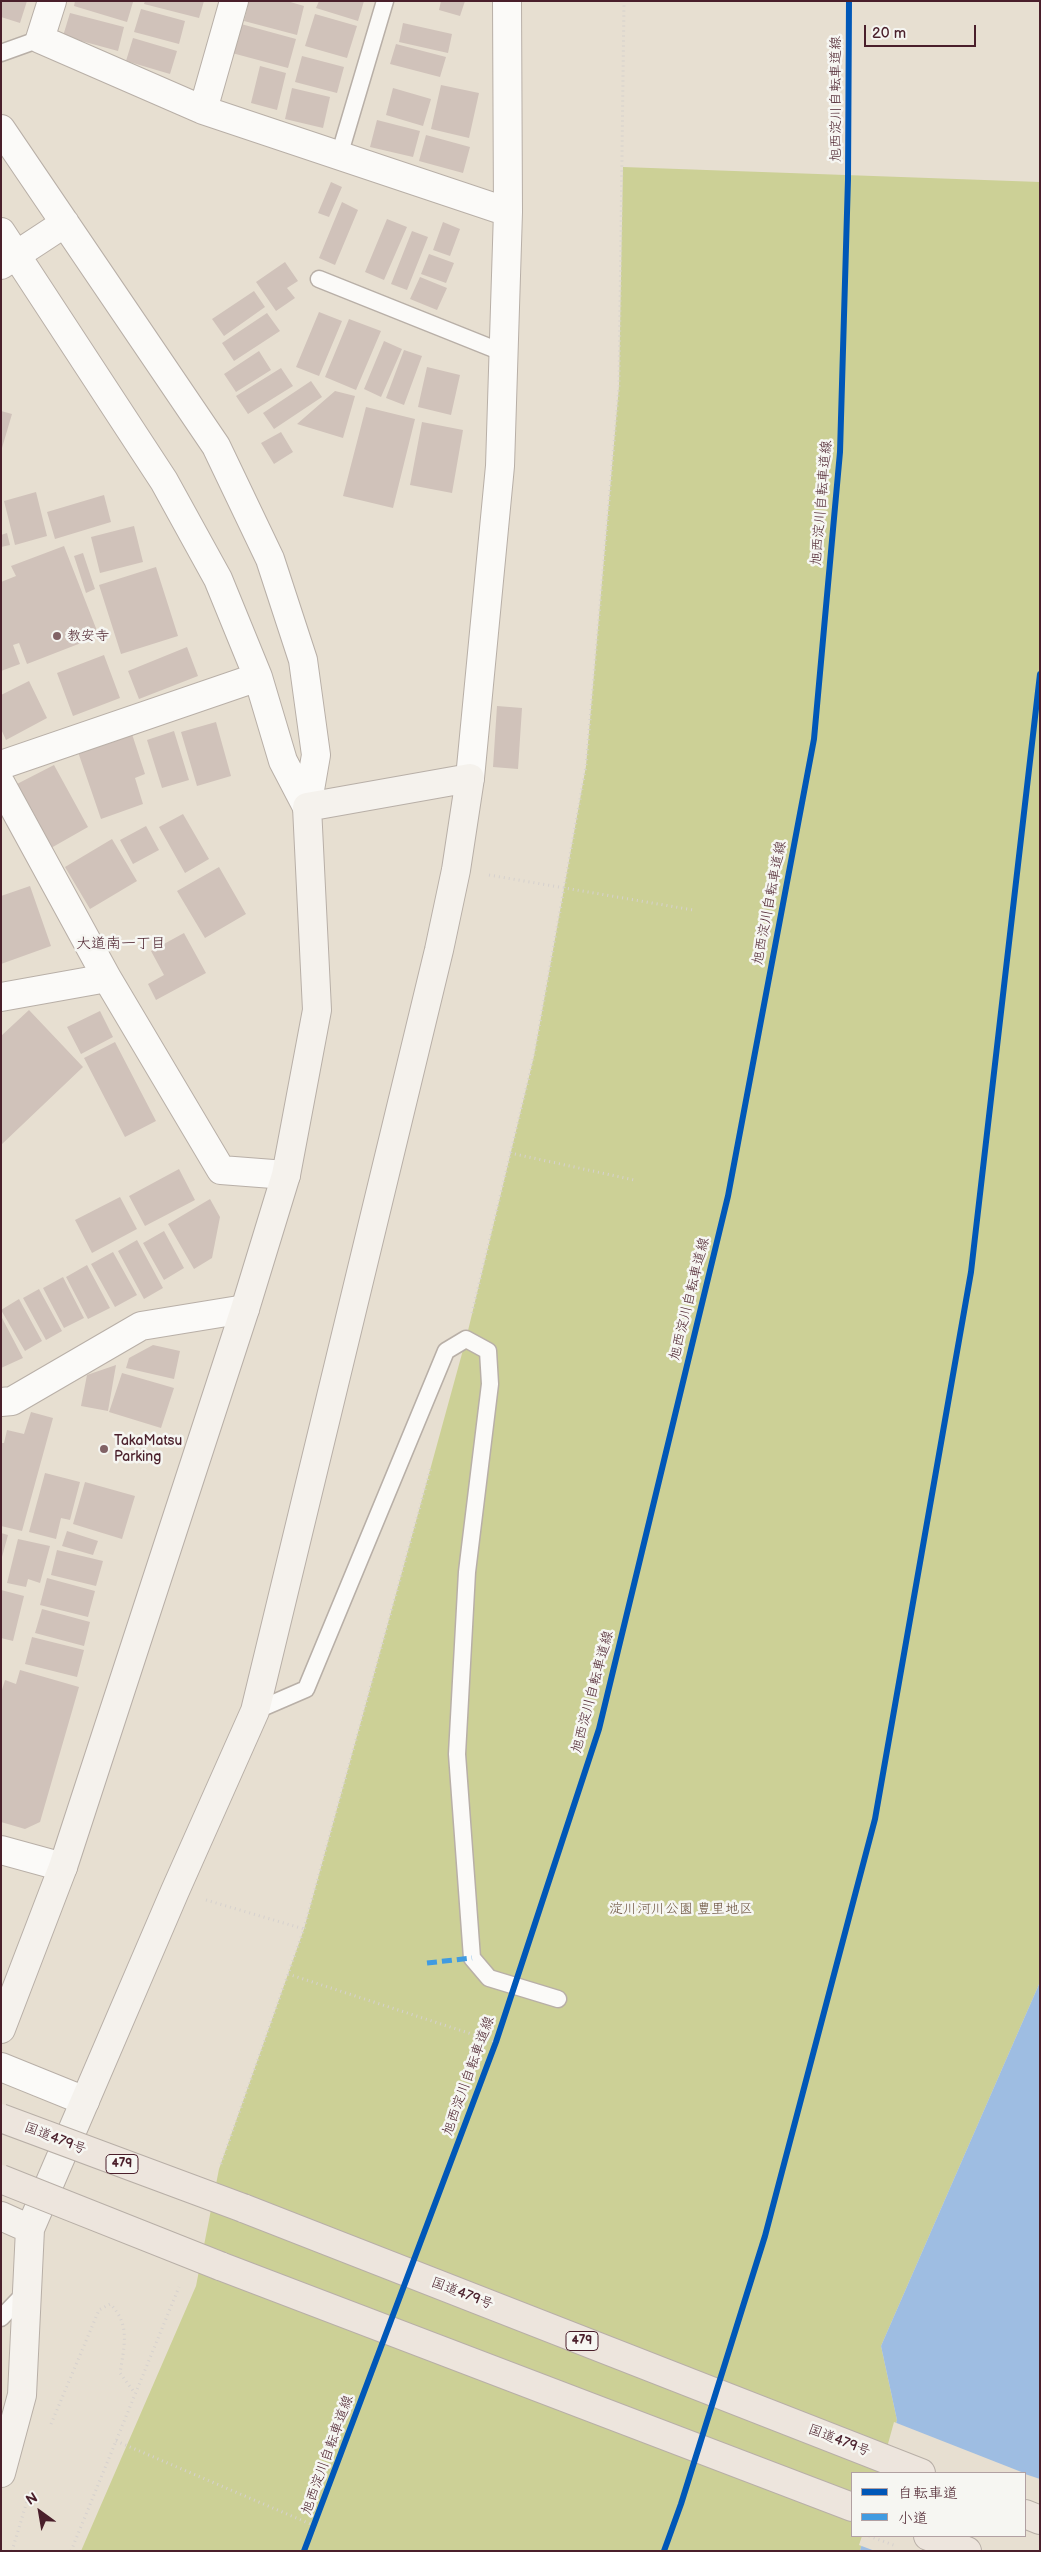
<!DOCTYPE html>
<html>
<head>
<meta charset="utf-8">
<style>
	body { margin:0 }
	#map { position:relative; width:1041px; height:2552px; overflow:hidden; background:#e7dfd1; font-family:"Balsamiq Sans","Klee One",sans-serif }
	canvas { display:block }
	.frame { position:absolute; inset:0; border:2px solid #4a1f2b; pointer-events:none }
	.legend { position:absolute; left:851px; top:2472px; width:175px; height:65px; box-sizing:border-box; background:#f6f6f2; border:1px solid #b1a0a2; margin:0; padding:6px 9px; list-style:none; font-size:15px; color:#4a1f2b }
	.legend li { display:flex; align-items:center; gap:10px; height:25px }
	.legend b { width:25px; border:1px solid #b1a0a2 }
	.north { position:absolute; left:15px; top:2487px; width:50px; height:50px; -webkit-text-stroke:4px #f6f6f2; paint-order:stroke; rotate:328deg; font-size:14px; font-weight:700; line-height:20px; text-align:center; color:#4a1f2b }
	.north::after { content:''; display:block; margin:auto; width:18px; height:22px; background:#4a1f2b; clip-path:polygon(50% 0,100% 100%,50% 72%,0 100%) }
	.scale { position:absolute; left:864px; top:25px; width:112px; height:22px; box-sizing:border-box; border:2px solid #4a1f2b; border-top:0; padding-left:6px; font-size:15px; line-height:18px; white-space:nowrap; color:#4a1f2b; -webkit-text-stroke:4px #f6f6f2; paint-order:stroke }
</style>
</head>
<body>
<div id="map">
<canvas width="1041" height="2552"></canvas>
<div class="frame"></div>
<ul class="legend">
<li><b style="height:6px;background:#0057b8"></b>自転車道</li>
<li><b style="height:6px;background:#409be1"></b>小道</li>
</ul>
<div class="north">N</div>
<div class="scale">20 m</div>
</div>
<script>
const g = document.querySelector('canvas').getContext('2d');
g.lineJoin = 'round';
function fill(path, color) {
  g.fillStyle = color;
  g.fill(path, 'evenodd');
}
function trace(path, color, width, dash) {
  g.strokeStyle = color;
  g.lineWidth = width;
  g.lineCap = dash ? 'butt' : 'round';
  g.setLineDash(dash || []);
  g.stroke(path);
}
function drawText(font, color, halo, rows, align = 'center') {
  g.font = font + ' "Balsamiq Sans","Klee One",sans-serif';
  g.lineWidth = 5;
  g.setLineDash([]);
  g.textBaseline = 'middle';
  g.strokeStyle = halo;
  g.fillStyle = color;
  for (const [text, x, y, turn = 0] of rows) {
    g.save();
    g.translate(x, y);
    g.rotate((+turn || 0) * Math.PI / 180);
    g.textAlign = isNaN(turn) ? turn : align;
    if (halo) g.strokeText(text, 0, 0);
    g.fillText(text, 0, 0);
    g.restore();
  }
}
fill(new Path2D(`
	M 623,167 L 1040,182 L 1040,1982 L 881,2346 L 897,2420 L 882,2473 L 852,2473 L 852,2536 L 864,2536 L 860,2551 L 81,2551 L 196,2286 L 219,2169 L 304,1929 L 466,1339 L 534,1056 L 586,766 L 619,386 Z`), '#ccd096');
fill(new Path2D(`
	M 1040,1982 L 1040,2551 L 860,2551 L 864,2536 L 1025,2536 L 1025,2473 L 882,2473 L 897,2420 L 881,2346 Z`), '#9ebde2');
fill(new Path2D(`
	M 894,2422 L 1024,2473 L 880,2473 Z
	M 1025,2474 L 1040,2479 L 1040,2551 L 875,2551 L 859,2545 L 862,2536 L 1025,2536 Z`), '#e7dfd1');
fill(new Path2D(`
	M 1,1 L 27,1 L 20,23 L 1,17 Z
	M 75,1 L 130,1 L 133,2 L 127,22 L 74,6 Z
	M 145,1 L 204,1 L 199,18 L 144,4 Z
	M 249,1 L 287,1 L 304,6 L 297,35 L 244,21 Z
	M 319,1 L 364,1 L 358,21 L 316,8 Z
	M 441,1 L 465,1 L 460,16 L 439,10 Z
	M 141,9 L 185,21 L 179,44 L 134,32 Z
	M 70,13 L 124,27 L 118,51 L 63,36 Z
	M 315,14 L 357,26 L 347,58 L 305,46 Z
	M 403,23 L 452,34 L 448,53 L 399,42 Z
	M 241,24 L 296,39 L 288,68 L 232,53 Z
	M 133,38 L 177,51 L 170,74 L 126,61 Z
	M 396,44 L 446,57 L 440,77 L 390,64 Z
	M 302,56 L 344,67 L 337,93 L 295,82 Z
	M 260,66 L 286,73 L 277,110 L 251,103 Z
	M 441,85 L 479,93 L 469,138 L 431,129 Z
	M 292,88 L 330,97 L 323,128 L 285,119 Z
	M 393,88 L 431,99 L 423,126 L 386,115 Z
	M 377,120 L 420,131 L 413,157 L 370,147 Z
	M 426,135 L 470,147 L 463,173 L 419,161 Z
	M 331,182 L 342,187 L 329,217 L 318,213 Z
	M 342,202 L 358,210 L 335,265 L 319,258 Z
	M 387,219 L 407,227 L 384,280 L 365,272 Z
	M 443,222 L 460,229 L 450,256 L 433,250 Z
	M 412,231 L 428,237 L 407,290 L 391,284 Z
	M 429,254 L 454,263 L 446,283 L 421,274 Z
	M 285,262 L 298,281 L 287,288 L 295,298 L 276,311 L 256,282 Z
	M 420,277 L 447,288 L 437,310 L 410,299 Z
	M 254,291 L 265,307 L 224,336 L 212,319 Z
	M 319,312 L 342,321 L 319,376 L 296,367 Z
	M 267,313 L 280,331 L 234,361 L 222,343 Z
	M 349,319 L 381,331 L 356,390 L 325,377 Z
	M 384,341 L 402,349 L 381,397 L 364,389 Z
	M 404,350 L 422,356 L 404,405 L 386,398 Z
	M 259,351 L 271,370 L 236,392 L 224,374 Z
	M 427,367 L 460,375 L 451,415 L 418,407 Z
	M 281,368 L 293,386 L 248,414 L 236,396 Z
	M 311,381 L 322,397 L 274,429 L 263,413 Z
	M 335,391 L 355,396 L 343,438 L 297,424 Z
	M 366,407 L 415,419 L 393,508 L 343,496 Z
	M 1,411 L 12,414 L 2,448 L 1,448 Z
	M 422,422 L 463,430 L 452,493 L 410,485 Z
	M 281,432 L 293,452 L 274,464 L 261,443 Z
	M 36,492 L 47,536 L 15,545 L 4,501 Z
	M 104,495 L 111,522 L 55,539 L 47,512 Z
	M 134,526 L 143,562 L 100,573 L 91,537 Z
	M 7,533 L 10,545 L 1,547 L 1,535 Z
	M 64,546 L 99,636 L 27,664 L 19,643 L 13,645 L 20,664 L 1,671 L 1,582 L 16,576 L 11,566 Z
	M 83,553 L 95,589 L 86,593 L 74,556 Z
	M 156,567 L 178,636 L 121,654 L 99,585 Z
	M 187,647 L 198,676 L 139,699 L 128,671 Z
	M 104,655 L 120,698 L 73,716 L 57,673 Z
	M 29,681 L 47,718 L 6,740 L 1,729 L 1,695 Z
	M 497,706 L 522,708 L 518,769 L 493,767 Z
	M 216,722 L 231,776 L 197,786 L 181,732 Z
	M 174,731 L 189,780 L 162,788 L 147,740 Z
	M 132,734 L 145,774 L 135,778 L 143,804 L 101,819 L 78,752 Z
	M 54,765 L 88,827 L 51,848 L 17,784 Z
	M 183,814 L 209,859 L 185,873 L 159,827 Z
	M 146,826 L 159,850 L 133,864 L 120,840 Z
	M 112,839 L 137,881 L 90,909 L 65,867 Z
	M 219,867 L 246,914 L 205,938 L 177,891 Z
	M 30,886 L 51,946 L 1,964 L 1,896 Z
	M 184,933 L 206,973 L 156,1000 L 148,984 L 164,975 L 151,951 Z
	M 29,1010 L 83,1067 L 1,1145 L 1,1036 Z
	M 100,1011 L 113,1037 L 81,1054 L 67,1027 Z
	M 115,1042 L 156,1121 L 125,1137 L 84,1058 Z
	M 179,1169 L 195,1200 L 145,1226 L 129,1196 Z
	M 120,1197 L 137,1229 L 92,1253 L 75,1220 Z
	M 210,1199 L 220,1217 L 212,1258 L 194,1269 L 168,1224 Z
	M 164,1231 L 184,1268 L 164,1280 L 143,1243 Z
	M 137,1240 L 163,1288 L 144,1299 L 118,1251 Z
	M 113,1252 L 137,1295 L 115,1307 L 91,1264 Z
	M 87,1265 L 110,1308 L 88,1319 L 66,1277 Z
	M 63,1277 L 84,1318 L 64,1328 L 43,1288 Z
	M 39,1289 L 62,1331 L 46,1340 L 23,1298 Z
	M 19,1299 L 42,1341 L 25,1351 L 1,1310 Z
	M 1,1316 L 23,1358 L 1,1368 Z
	M 153,1345 L 180,1351 L 174,1379 L 126,1368 L 129,1358 Z
	M 116,1365 L 108,1411 L 81,1406 L 87,1375 Z
	M 122,1373 L 174,1388 L 161,1428 L 109,1412 Z
	M 31,1412 L 53,1418 L 22,1531 L 1,1526 L 1,1443 L 4,1443 L 7,1430 L 24,1434 Z
	M 45,1473 L 80,1482 L 70,1520 L 61,1518 L 56,1539 L 29,1532 Z
	M 85,1482 L 135,1496 L 122,1539 L 73,1524 Z
	M 67,1531 L 98,1541 L 93,1555 L 62,1546 Z
	M 1,1533 L 8,1535 L 2,1557 L 1,1557 Z
	M 18,1539 L 50,1546 L 40,1583 L 28,1579 L 26,1587 L 7,1583 Z
	M 57,1550 L 103,1561 L 96,1586 L 51,1575 Z
	M 47,1578 L 95,1591 L 88,1617 L 40,1605 Z
	M 1,1590 L 24,1596 L 13,1641 L 1,1638 Z
	M 42,1609 L 90,1622 L 84,1646 L 35,1633 Z
	M 32,1637 L 84,1650 L 77,1677 L 25,1664 Z
	M 20,1670 L 79,1687 L 40,1822 L 25,1829 L 1,1822 L 1,1693 L 5,1680 L 16,1684 Z`), '#d0c2ba');
const lane = new Path2D(`
	M 1,53 L 40,39
	M 339,156 L 385,1
	M 319,279 L 504,353
	M 255,1711 L 306,1689 L 446,1351 L 466,1339 L 488,1351 L 490,1384 L 467,1572 L 457,1754 L 472,1958 L 489,1978 L 558,1999
	M 1,2318 L 27,2291`);
const street = new Path2D(`
	M 52,1 L 40,39 L 203,110 L 508,212
	M 203,110 L 234,1
	M 1,129 L 216,446 L 270,559 L 303,660 L 316,755 L 307,807
	M 1,232 L 164,481 L 218,579 L 258,677 L 283,761 L 307,807
	M 1,265 L 65,223
	M 1,765 L 258,677
	M 470,778 L 500,466 L 508,212 L 507,1
	M 1,784 L 107,978 L 221,1170 L 286,1175
	M 1,997 L 107,978
	M 1,1402 L 12,1401 L 141,1326 L 245,1309
	M 1,1850 L 63,1867
	M 1,2067 L 85,2101`);
const secondary = new Path2D(`
	M 1,2029 L 63,1867 L 245,1309 L 286,1175 L 317,1010 L 307,807 L 470,778 L 456,870 L 439,950 L 255,1711 L 175,1891 L 30,2229 L 22,2395 L 1,2473
	M 1,2216 L 30,2229`);
const highway = new Path2D(`
	M 243,2208 L 921,2473
	M 220,2266 L 852,2507
	M 1025,2514 L 1040,2520
	M 928,2536 L 967,2551`);
trace(lane, '#b8afa7', 19);
trace(street, '#b8afa7', 30);
trace(secondary, '#b8afa7', 30);
trace(highway, '#b8afa7', 30);
trace(new Path2D(`
	M 489,875 L 693,910
	M 510,1153 L 634,1180
	M 472,1313 L 534,1056 L 586,766 L 619,386 L 624,1
	M 206,1900 L 304,1929
	M 288,1974 L 496,2042
	M 221,2164 L 304,1929 L 431,1467
	M 51,2424 L 99,2310 L 110,2304 C 131,2324 124,2347 120,2373 L 134,2392
	M 116,2441 L 315,2526
	M 869,2536 L 896,2546
	M 12,2551 L 30,2491
	M 71,2551 L 179,2287`), '#d6d1ce', 3, [1, 4]);
trace(lane, '#fbfaf8', 16);
trace(street, '#fbfaf8', 28);
trace(secondary, '#f5f2ed', 28);
trace(highway, '#ede5dd', 28);
const highwayBridge = new Path2D(`
	M 1,2118 L 243,2208
	M 1,2179 L 220,2266`);
trace(highwayBridge, '#b8afa7', 30, []);
trace(highwayBridge, '#ede5dd', 28);
trace(new Path2D(`
	M 427,1963 L 472,1958`), '#409be1', 5, [10, 5]);
trace(new Path2D(`
	M 304,2551 L 496,2042 L 599,1729 L 728,1196 L 814,739 L 840,452 L 848,179 L 849,1
	M 664,2551 L 681,2504 L 765,2236 L 875,1819 L 971,1272 L 1040,674`), '#0057b8', 6);
for (const [x, y, r, color] of [
	[57,636,5,"#816265"],
	[104,1449,5,"#816265"]
]) {
  const dot = new Path2D();
  dot.arc(x, y, r, 0, 2 * Math.PI);
  g.fillStyle = color;
  g.fill(dot);
  trace(dot, '#f6f6f2', 2);
}
for (const [x, y, w] of [
	[122,2164,32],
	[582,2341,32]
]) {
  const box = new Path2D();
  box.roundRect(x - w / 2, y - 9.5, w, 19, 4);
  g.fillStyle = '#f6f6f2';
  g.fill(box);
  trace(box, '#4a1f2b', 1);
}
drawText('bold 12px', '#4a1f2b', null, [
	["479",122,2164],
	["479",582,2341]
]);
drawText('14px', '#4a1f2b', '#f6f6f2', [
	["旭西淀川自転車道線",836,99,-90],
	["旭西淀川自転車道線",822,503,-85],
	["旭西淀川自転車道線",770,903,-79],
	["旭西淀川自転車道線",690,1299,-76],
	["旭西淀川自転車道線",593,1692,-75],
	["旭西淀川自転車道線",469,2076,-70],
	["国道479号",55,2139,21],
	["国道479号",462,2294,21],
	["国道479号",839,2441,21],
	["旭西淀川自転車道線",328,2455,-70]
]);
drawText('14px', '#4a1f2b', '#f6f6f2', [
	["教安寺",67,636],
	["TakaMatsu",114,1441],
	["Parking",114,1457]
], 'left');
drawText('14px', '#6a513d', '#f6f6f2', [
	["淀川河川公園 豊里地区",681,1909]
]);
drawText('15px', '#4a1f2b', '#f6f6f2', [
	["大道南一丁目",121,944]
]);
</script>
</body>
</html>
